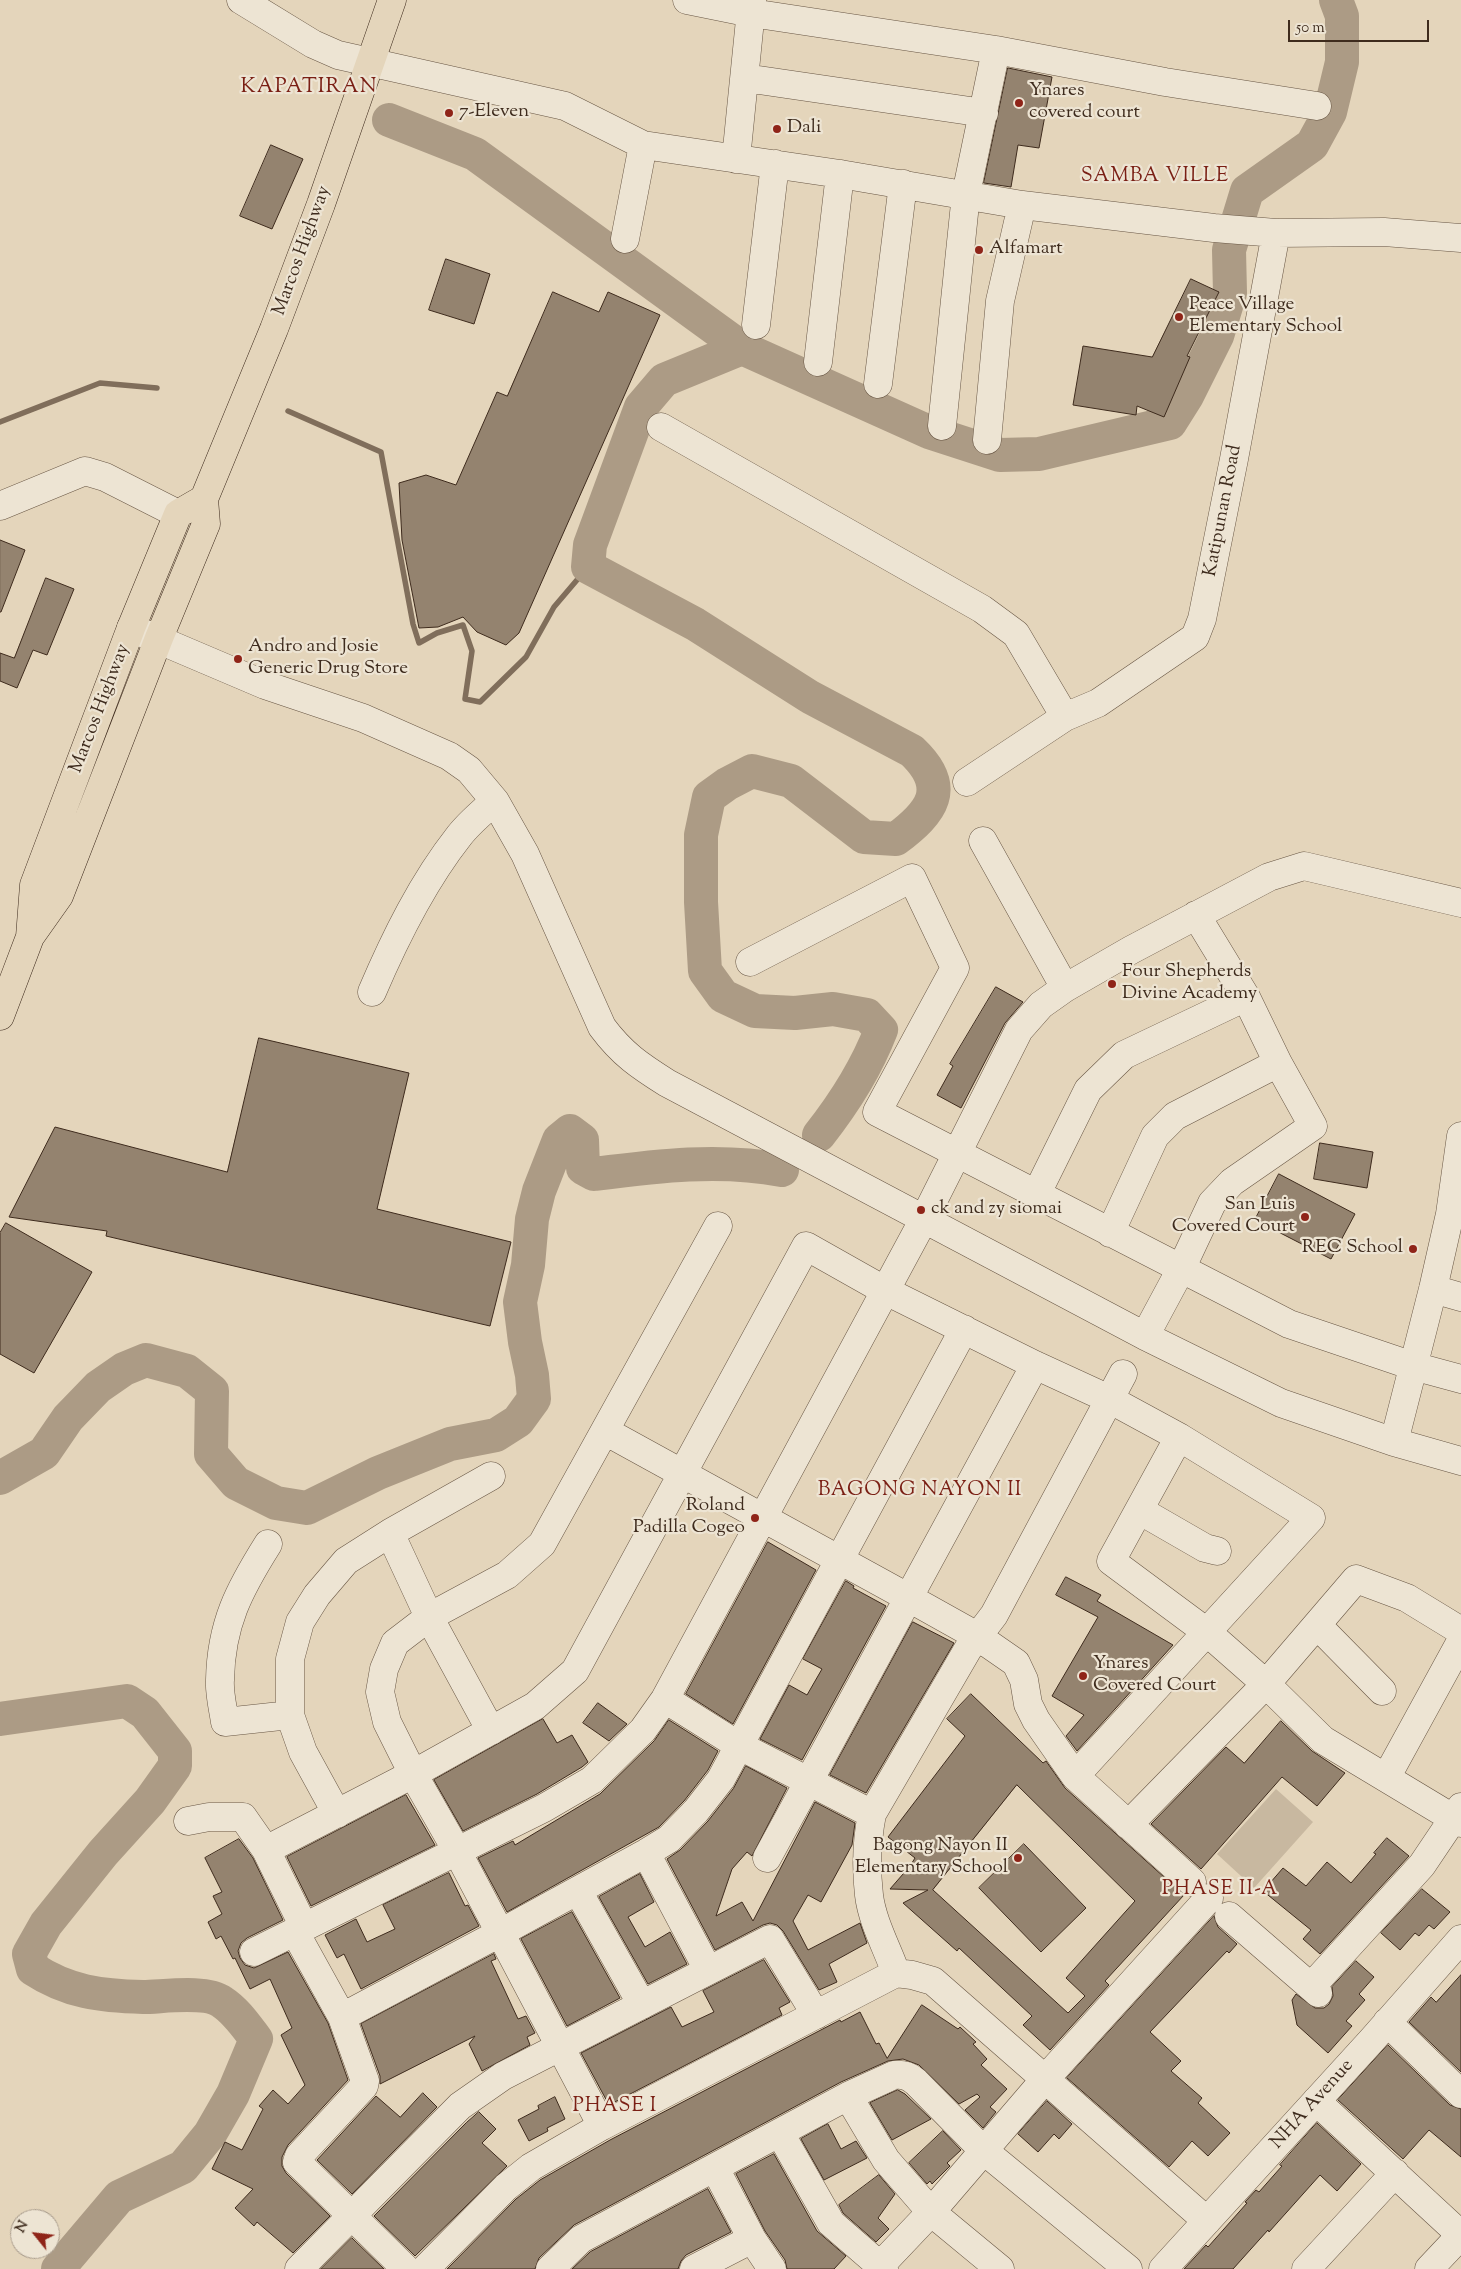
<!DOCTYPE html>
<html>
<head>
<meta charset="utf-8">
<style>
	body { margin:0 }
	#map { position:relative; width:1461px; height:2269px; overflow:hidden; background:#e4d5bb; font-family:"Sorts Mill Goudy",serif }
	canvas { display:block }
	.north { position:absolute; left:10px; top:2209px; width:50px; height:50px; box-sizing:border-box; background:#ede4d3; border:1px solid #a79a8a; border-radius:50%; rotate:299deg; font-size:14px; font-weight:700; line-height:20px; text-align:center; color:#3e2b1d }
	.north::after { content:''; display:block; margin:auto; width:18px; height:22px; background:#8f2418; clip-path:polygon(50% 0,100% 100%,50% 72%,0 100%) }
	.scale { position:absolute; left:1288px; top:20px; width:141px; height:22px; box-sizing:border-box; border:2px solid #3e2b1d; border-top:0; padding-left:6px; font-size:15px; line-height:18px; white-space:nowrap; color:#3e2b1d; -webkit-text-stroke:4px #ede4d3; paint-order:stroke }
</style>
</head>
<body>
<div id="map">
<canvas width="1461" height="2269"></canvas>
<div class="north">N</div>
<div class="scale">50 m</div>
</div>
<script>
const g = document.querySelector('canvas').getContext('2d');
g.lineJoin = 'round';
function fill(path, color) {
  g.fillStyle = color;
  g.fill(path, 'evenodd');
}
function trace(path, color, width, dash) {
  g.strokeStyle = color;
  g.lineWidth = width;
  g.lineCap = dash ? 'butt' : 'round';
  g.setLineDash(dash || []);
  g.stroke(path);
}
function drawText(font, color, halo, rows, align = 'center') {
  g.font = font + ' "Sorts Mill Goudy",serif';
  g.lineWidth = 4.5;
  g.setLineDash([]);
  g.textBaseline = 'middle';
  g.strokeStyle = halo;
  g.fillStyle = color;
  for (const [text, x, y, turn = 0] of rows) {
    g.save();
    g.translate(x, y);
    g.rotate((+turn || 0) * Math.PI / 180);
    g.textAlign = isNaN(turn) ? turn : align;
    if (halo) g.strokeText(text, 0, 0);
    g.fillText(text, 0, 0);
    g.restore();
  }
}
fill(new Path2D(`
	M 1276,1789 L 1313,1822 L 1254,1888 L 1217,1854 Z`), '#c8b8a0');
trace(new Path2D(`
	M 288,411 L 381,452 L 413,624 L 419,643 L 437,633 L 463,625 L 472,651 L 465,699 L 480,702 L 526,657 L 554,607 L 588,567
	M 0,422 L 100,383 L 157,388`), '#806e5b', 5.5);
trace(new Path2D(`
	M 389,120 L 475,154 L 742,348
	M 819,1135 C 845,1102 866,1069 881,1030 L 867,1015 L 833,1009 L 795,1013 L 755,1011 L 723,996 L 705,971 L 701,902 L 701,835 L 709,797 L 727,784 L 752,771 L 791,781 L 864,837 L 896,839 C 932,812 951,788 912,751 L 810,697 L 695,624 L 588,567 L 590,545 L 641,407 L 664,380 L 742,348 L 929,432 L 1000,455 L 1039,454 L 1170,423 L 1187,396 L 1217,336 L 1230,293 L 1229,250 L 1247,191 L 1312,145 L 1330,112 L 1342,62 L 1342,16 L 1336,0
	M 0,1478 L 44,1453 L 68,1418 L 98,1387 L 124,1369 L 146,1360 L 187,1371 L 212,1391 L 211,1454 L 236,1483 L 276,1503 L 307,1508 L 378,1473 L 450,1444 L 496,1435 L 518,1421 L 534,1399 L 532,1375 L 525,1342 L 520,1302 L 528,1265 L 532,1219 L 539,1191 L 559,1140 L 570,1131 L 582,1140 L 583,1168 L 594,1174 C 657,1166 719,1158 782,1170
	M 0,1719 L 127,1701 L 145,1713 L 175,1751 L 175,1766 L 150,1801 L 103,1853 L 46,1924 L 29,1954 L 33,1969 C 68,1992 101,1996 143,1997 C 162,1997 206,1990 222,2002 C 236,2011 246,2026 256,2039 L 233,2094 L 210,2134 L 183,2167 L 119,2197 L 58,2269`), '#ac9b85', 34);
const building = new Path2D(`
	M 1008,68 L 1052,77 L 1039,148 L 1018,145 L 1011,187 L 984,183 Z
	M 271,145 L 303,159 L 272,229 L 240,216 Z
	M 446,259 L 490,274 L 474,324 L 429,310 Z
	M 1191,279 L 1219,292 L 1187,356 L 1190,357 L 1164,417 L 1137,406 L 1136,415 L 1073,405 L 1083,346 L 1152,357 Z
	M 553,292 L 599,312 L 608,292 L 660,315 L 519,633 L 506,645 L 477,632 L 463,617 L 438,627 L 419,628 L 402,540 L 399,483 L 426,475 L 456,485 L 497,392 L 507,396 Z
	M 0,540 L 25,550 L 1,612 L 0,612 Z
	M 46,578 L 74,589 L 47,655 L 33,650 L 17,688 L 0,681 L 0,653 L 14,658 Z
	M 996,987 L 1023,1002 L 1005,1023 L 961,1108 L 937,1095 L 953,1066 L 950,1064 Z
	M 259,1038 L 409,1073 L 377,1209 L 511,1242 L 490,1326 L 106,1236 L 107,1231 L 9,1217 L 55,1127 L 227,1172 Z
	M 1320,1143 L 1373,1152 L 1367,1188 L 1314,1179 Z
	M 1279,1174 L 1355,1214 L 1331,1259 L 1255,1220 Z
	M 6,1223 L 92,1272 L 34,1373 L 0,1354 L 0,1233 Z
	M 768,1542 L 816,1570 L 733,1724 L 686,1694 Z
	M 1066,1577 L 1101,1595 L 1097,1601 L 1173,1645 L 1077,1751 L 1066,1736 L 1084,1715 L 1052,1696 L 1098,1617 L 1056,1595 Z
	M 846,1581 L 854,1586 L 853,1588 L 886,1606 L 802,1760 L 760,1739 L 789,1685 L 807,1695 L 822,1669 L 803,1659 Z
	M 913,1622 L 954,1643 L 866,1793 L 830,1775 Z
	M 971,1694 L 1043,1763 L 1046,1761 L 1065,1788 L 1184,1895 L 1105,1981 L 1109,1985 L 1050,2050 L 1023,2025 L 1032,2016 L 959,1948 L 957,1951 L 903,1903 L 928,1890 L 890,1889 L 910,1866 L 915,1858 L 888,1837 L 965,1736 L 947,1719 ZM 1017,1785 L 1135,1901 L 1066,1978 L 1085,1996 L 1068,2013 L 933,1890 Z
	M 598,1703 L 627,1724 L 609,1741 L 583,1723 Z
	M 543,1719 L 557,1743 L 572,1735 L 588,1762 L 582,1767 L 537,1794 L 463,1831 L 434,1780 Z
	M 669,1720 L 718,1751 L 708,1770 L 684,1801 L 659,1827 L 507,1912 L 478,1858 L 513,1841 L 515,1845 L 600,1794 L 654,1741 Z
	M 1281,1721 L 1312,1751 L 1345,1773 L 1317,1806 L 1282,1777 L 1201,1869 L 1151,1824 L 1226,1747 L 1244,1763 Z
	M 746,1766 L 787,1788 L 752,1856 L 747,1852 L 732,1869 L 716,1916 L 742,1902 L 753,1921 L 815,1802 L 855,1823 L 852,1845 L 821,1902 L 808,1895 L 793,1921 L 808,1950 L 860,1923 L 867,1943 L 829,1964 L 837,1982 L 819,1990 L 783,1931 L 777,1925 L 770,1923 L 763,1925 L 715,1950 L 667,1859 L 680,1850 L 708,1821 L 733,1789 Z
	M 406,1795 L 435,1845 L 311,1906 L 287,1857 Z
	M 1387,1838 L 1409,1856 L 1320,1954 L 1303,1939 L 1311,1930 L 1263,1891 L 1283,1868 L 1306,1886 L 1327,1862 L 1351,1883 L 1376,1854 L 1374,1853 Z
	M 239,1839 L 253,1858 L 283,1920 L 247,1938 L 241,1943 L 238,1951 L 240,1958 L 245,1965 L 254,1968 L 288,1952 L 328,2023 L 348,2080 L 288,2145 L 282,2157 L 282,2166 L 286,2173 L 330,2216 L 293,2253 L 257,2222 L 254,2226 L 235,2208 L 253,2189 L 212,2169 L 225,2142 L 242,2150 L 263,2109 L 259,2106 L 273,2090 L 288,2104 L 305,2085 L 281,2035 L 292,2028 L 270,1979 L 250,1989 L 235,1958 L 233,1959 L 221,1936 L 216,1939 L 208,1922 L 222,1914 L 213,1896 L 222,1892 L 205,1858 Z
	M 1024,1844 L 1086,1908 L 1041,1952 L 979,1888 Z
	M 449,1873 L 465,1906 L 468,1905 L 479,1926 L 361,1989 L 344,1954 L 337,1958 L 325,1935 L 356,1919 L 367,1942 L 395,1929 L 383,1905 Z
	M 640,1874 L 654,1902 L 628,1917 L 645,1947 L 670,1932 L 687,1964 L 648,1984 L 599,1897 Z
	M 1422,1889 L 1450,1912 L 1434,1929 L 1429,1925 L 1419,1936 L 1415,1933 L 1400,1950 L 1381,1933 Z
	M 572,1912 L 620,1998 L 567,2026 L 521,1939 Z
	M 1214,1916 L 1218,1927 L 1237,1944 L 1229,1953 L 1227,1951 L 1150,2032 L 1181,2061 L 1171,2071 L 1202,2098 L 1198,2103 L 1230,2133 L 1208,2156 L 1192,2141 L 1169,2167 L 1067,2078 Z
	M 494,1954 L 496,1959 L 491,1961 L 518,2019 L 526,2016 L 535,2033 L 527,2037 L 530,2045 L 482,2071 L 469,2044 L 475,2036 L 380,2084 L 380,2076 L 361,2024 Z
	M 764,1960 L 790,2002 L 779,2008 L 782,2015 L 609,2105 L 581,2053 L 671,2007 L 682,2027 L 714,2012 L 703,1991 Z
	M 1356,1961 L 1374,1977 L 1359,1994 L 1365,2000 L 1346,2021 L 1352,2026 L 1328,2053 L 1297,2025 L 1292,2000 L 1296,1994 L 1315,2008 L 1324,2008 L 1329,2004 L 1333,1996 L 1332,1987 Z
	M 1461,1975 L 1461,2072 L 1409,2022 L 1431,1997 L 1436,2002 Z
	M 922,2005 L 958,2029 L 960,2027 L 976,2042 L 973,2044 L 987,2059 L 981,2065 L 1007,2089 L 990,2107 L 996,2112 L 983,2128 L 965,2110 L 980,2097 L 977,2094 L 959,2104 L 919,2065 L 903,2059 L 888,2061 L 841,2082 L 574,2225 L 539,2258 L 535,2269 L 447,2269 L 516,2199 L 540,2180 L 610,2140 L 840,2020 L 841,2022 L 860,2012 L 876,2044 L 879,2043 L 887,2058 Z
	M 1388,2045 L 1450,2105 L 1461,2109 L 1461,2157 L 1429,2130 L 1403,2159 L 1338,2100 Z
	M 898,2090 L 905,2094 L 931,2119 L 892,2140 L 870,2103 Z
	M 423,2093 L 437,2107 L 352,2194 L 317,2160 L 376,2096 L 400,2117 Z
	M 555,2097 L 565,2119 L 547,2128 L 548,2131 L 529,2141 L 518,2120 L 539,2109 L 538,2106 Z
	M 1047,2101 L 1072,2124 L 1059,2139 L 1054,2134 L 1038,2152 L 1018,2134 Z
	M 479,2112 L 496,2129 L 482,2143 L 507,2166 L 415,2256 L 374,2216 L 466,2123 Z
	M 1317,2123 L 1361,2164 L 1337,2191 L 1320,2175 L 1269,2232 L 1268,2230 L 1233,2269 L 1184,2269 L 1206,2245 L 1208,2247 L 1247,2203 L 1245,2202 L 1256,2190 L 1259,2192 L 1282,2166 L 1280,2165 Z
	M 828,2124 L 841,2149 L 856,2141 L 867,2158 L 824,2180 L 801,2139 Z
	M 943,2131 L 961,2150 L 947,2163 L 950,2166 L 932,2184 L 930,2181 L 927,2184 L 909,2163 Z
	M 774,2154 L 817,2231 L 846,2256 L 834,2269 L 787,2269 L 785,2260 L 765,2231 L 736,2174 Z
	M 879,2175 L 895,2194 L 878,2218 L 889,2229 L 876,2242 L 843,2213 L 839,2205 Z
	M 708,2189 L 731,2232 L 686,2255 L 681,2261 L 678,2269 L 572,2269 L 590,2252 Z
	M 352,2238 L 384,2269 L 321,2269 Z`);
fill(building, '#94836f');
trace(building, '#3e2b1d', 1);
const minor = new Path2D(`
	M 241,0 L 313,44 L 338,55 L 565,106 L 643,145 L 840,174 L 1022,205 L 1214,228 L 1276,233 L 1384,232 L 1461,238
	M 687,0 L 751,13 L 996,50 L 1165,82 L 1317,106
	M 745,78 L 984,113
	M 736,159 L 752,0
	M 625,239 L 643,145
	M 756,325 L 775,164
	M 818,362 L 840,174
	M 878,384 L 903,184
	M 942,426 L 966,194 L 996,50
	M 661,427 L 982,609 L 1016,634 L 1065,717
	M 987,440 L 1000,301 L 1022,205
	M 0,506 L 85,471 L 105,477 L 178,514
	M 131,628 L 265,685 L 363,718 L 449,756 L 469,770 L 495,801 L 525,854 L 602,1027 C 622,1054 640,1066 667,1083 L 1145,1336 L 1281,1403 L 1394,1442 L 1461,1461
	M 967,782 L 1065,717 L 1098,703 L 1195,637 L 1202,619 L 1234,459 L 1276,233
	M 983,841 L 1065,988
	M 750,962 L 912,878 L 955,968 L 877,1112 L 1289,1324 L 1413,1366 L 1461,1379
	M 372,992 C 395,938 422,883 459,836 C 469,823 482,812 495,801
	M 1036,1195 L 1088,1090 L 1124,1055 L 1246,997
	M 1110,1233 L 1155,1136 L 1175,1116 L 1278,1063
	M 1433,1289 L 1461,1297
	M 1145,1336 L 1181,1269 L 1212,1203 L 1232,1182 L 1313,1126 L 1278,1063 L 1246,997 L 1196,915
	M 605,1431 L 909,1598 L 977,1636 L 1016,1663 L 1024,1680 L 1028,1704 L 1036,1720 L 1075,1776 L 1192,1882
	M 1179,1437 L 1111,1561 L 1208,1633 L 1266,1684 L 1323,1740 L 1461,1823
	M 1394,1442 L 1433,1289 L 1450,1214 L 1461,1136
	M 1139,1510 L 1205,1548 L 1217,1551
	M 390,1533 L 429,1617 L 491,1731
	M 268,1544 C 239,1590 221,1624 220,1680 C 219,1693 223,1708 225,1722 L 290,1715
	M 1317,1625 L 1382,1691
	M 665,1699 L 738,1745 L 872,1814
	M 1386,1778 L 1461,1641
	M 337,1814 L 303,1752 L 290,1715 L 290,1659 L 300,1622 L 317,1595 L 346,1561 L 390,1533 L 491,1476
	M 188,1821 L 209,1817 L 243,1817 L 266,1850 L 304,1927
	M 1128,1825 L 1266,1684 L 1356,1579 L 1407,1598 L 1461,1631
	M 266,1850 L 413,1774 L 535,1706 L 575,1671 L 806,1246 L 884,1290 L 1035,1365 L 1109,1399 L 1179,1437 L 1311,1518 L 1075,1776
	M 646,1853 L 708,1970
	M 767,1858 L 1035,1365
	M 578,1891 L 642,2005
	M 1229,1916 L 1318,1993
	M 295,1932 L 342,2017 L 365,2081 L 364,2086 L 299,2156 L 297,2162 L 406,2269
	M 254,1952 L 544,1808 L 592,1780 L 643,1730 L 665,1699 L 924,1219 L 1019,1030 L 1041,1005 L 1065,988 L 1131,950 L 1269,877 L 1304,866 L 1461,903
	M 896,1973 C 887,1948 872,1921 869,1895 C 866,1869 867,1839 872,1814 L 968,1649 L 994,1615 L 1123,1374
	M 1311,1987 L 1422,1865 L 1461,1807
	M 342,2017 L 500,1933 L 646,1853 L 669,1839 L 696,1811 L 721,1779 L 964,1329
	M 1387,2022 L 1461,2094
	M 848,2096 L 886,2160 L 931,2212 L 1000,2269
	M 1316,2101 L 1461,2235
	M 602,2126 L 457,1851 L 413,1774 L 387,1722 L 380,1692 L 384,1669 L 395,1643 L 429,1617 L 507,1575 L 542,1544 L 718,1226
	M 780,2133 L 831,2223 L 884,2269
	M 715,2168 L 752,2239 L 772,2269
	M 299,2269 L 460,2106 L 503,2076 L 770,1939 L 816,2015
	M 425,2269 L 506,2187 L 531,2167 L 602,2126 L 896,1973 L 912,1975 L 933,1981 L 1207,2221
	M 550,2269 L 581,2239 L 848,2096 L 894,2075 C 904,2074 909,2076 916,2082 L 983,2150 L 1128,2269
	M 694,2269 L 752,2239
	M 877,2269 L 931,2212 L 1046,2078 L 1209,1898
	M 1163,2269 L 1372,2040 L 1461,1939
	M 1306,2269 L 1395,2173
	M 1429,2269 L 1461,2235`);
const major = new Path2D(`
	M 30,937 L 34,885 L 131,628 L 178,514 L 204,499
	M 0,1016 L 30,937 L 59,896 L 159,638 L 206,524 L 204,499 L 274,329 L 321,204 L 392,0`);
trace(minor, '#685644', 29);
trace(major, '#3e2b1d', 29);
trace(minor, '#ede4d3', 28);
trace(major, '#e4d5bb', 28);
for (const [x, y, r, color] of [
	[1019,103,5,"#8f2418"],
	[449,113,5,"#8f2418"],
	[777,129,5,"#8f2418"],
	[979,250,5,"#8f2418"],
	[1179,317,5,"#8f2418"],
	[238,659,5,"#8f2418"],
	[1112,984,5,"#8f2418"],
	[921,1210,5,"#8f2418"],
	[1305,1217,5,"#8f2418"],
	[1413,1249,5,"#8f2418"],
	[755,1518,5,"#8f2418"],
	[1083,1676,5,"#8f2418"],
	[1018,1858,5,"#8f2418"]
]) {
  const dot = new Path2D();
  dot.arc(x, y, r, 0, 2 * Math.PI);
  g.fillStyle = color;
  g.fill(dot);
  trace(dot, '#ede4d3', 2);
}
drawText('19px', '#3e2b1d', '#ede4d3', [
	["Ynares",1029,92],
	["covered court",1029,114],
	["7-Eleven",459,113],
	["Dali",787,129],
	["Alfamart",989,250],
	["Peace Village",1189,306],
	["Elementary School",1189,328],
	["Andro and Josie",248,648],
	["Generic Drug Store",248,670],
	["Four Shepherds",1122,973],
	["Divine Academy",1122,995],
	["San Luis",1295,1206,"right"],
	["Covered Court",1295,1228,"right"],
	["ck and zy siomai",931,1210],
	["REC School",1403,1249,"right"],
	["Roland",745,1507,"right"],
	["Padilla Cogeo",745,1529,"right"],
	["Ynares",1093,1665],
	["Covered Court",1093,1687],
	["Bagong Nayon II",1008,1847,"right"],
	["Elementary School",1008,1869,"right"]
], 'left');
drawText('19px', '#3e2b1d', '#ede4d3', [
	["Marcos Highway",303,251,-70],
	["Katipunan Road",1224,511,-79],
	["Marcos Highway",101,709,-69],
	["NHA Avenue",1313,2105,-48]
]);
g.letterSpacing = '1px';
drawText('20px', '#7a1f14', '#ede4d3', [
	["SAMBA VILLE",1155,178],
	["BAGONG NAYON II",920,1492],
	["PHASE II-A",1220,1891],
	["PHASE I",615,2108]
]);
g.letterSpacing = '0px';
g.letterSpacing = '1px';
drawText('21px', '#7a1f14', '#ede4d3', [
	["KAPATIRAN",309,88]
]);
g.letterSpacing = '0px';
</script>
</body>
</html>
